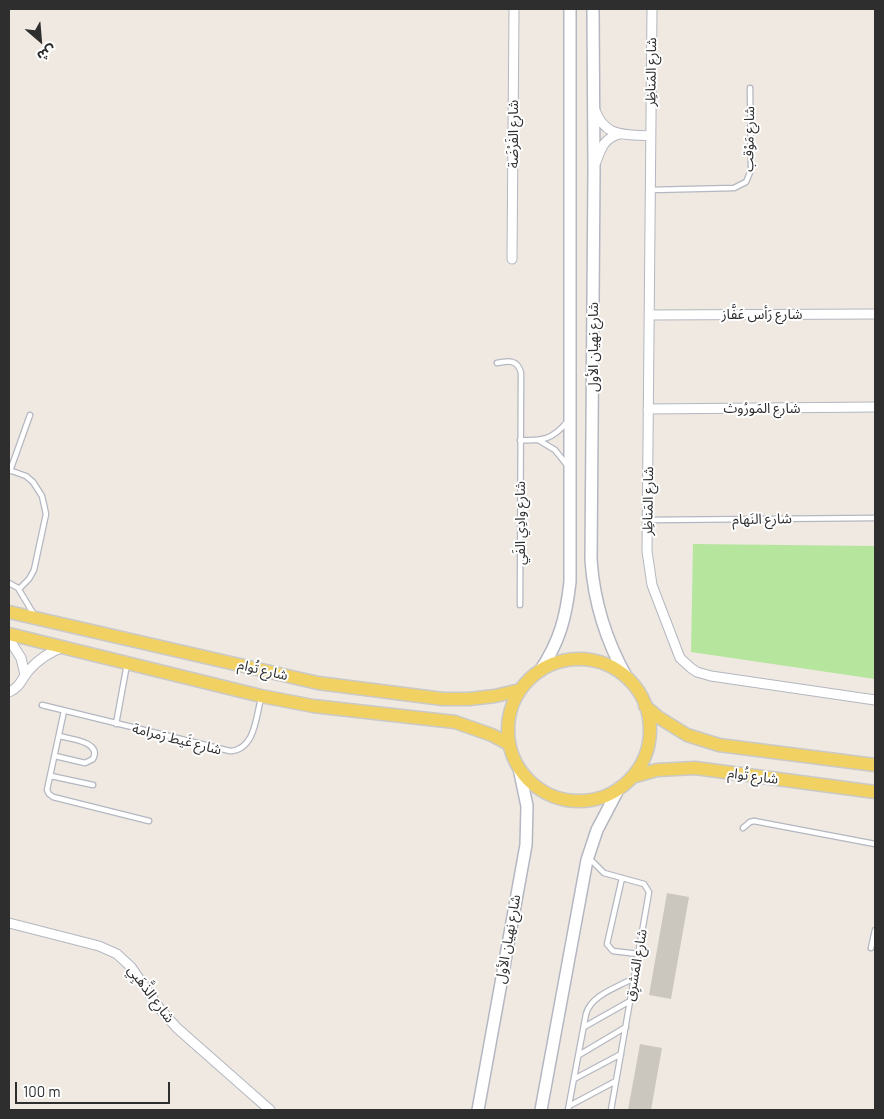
<!DOCTYPE html>
<html>
<head>
<meta charset="utf-8">
<style>
	body { margin:0 }
	#map { position:relative; width:884px; height:1119px; overflow:hidden; background:#efe9e1; font-family:Barlow,"Noto Sans Arabic",sans-serif }
	canvas { display:block }
	.frame { position:absolute; inset:0; border:10px solid #2e2e2e; pointer-events:none }
	.north { position:absolute; left:15px; top:15px; width:50px; height:50px; -webkit-text-stroke:4px #fff; paint-order:stroke; rotate:153deg; font-size:14px; font-weight:700; line-height:20px; text-align:center; color:#2e2e2e }
	.north::after { content:''; display:block; margin:auto; width:18px; height:22px; background:#2e2e2e; clip-path:polygon(50% 0,100% 100%,50% 72%,0 100%) }
	.scale { position:absolute; left:15px; top:1082px; width:155px; height:22px; box-sizing:border-box; border:2px solid #2e2e2e; border-top:0; padding-left:6px; font-size:15px; line-height:18px; white-space:nowrap; color:#2e2e2e; -webkit-text-stroke:4px #fff; paint-order:stroke }
</style>
</head>
<body>
<div id="map">
<canvas width="884" height="1119"></canvas>
<div class="frame"></div>
<div class="north">ش</div>
<div class="scale">100 m</div>
</div>
<script>
const g = document.querySelector('canvas').getContext('2d');
g.lineJoin = 'round';
function fill(path, color) {
  g.fillStyle = color;
  g.fill(path, 'evenodd');
}
function trace(path, color, width, dash) {
  g.strokeStyle = color;
  g.lineWidth = width;
  g.lineCap = dash ? 'butt' : 'round';
  g.setLineDash(dash || []);
  g.stroke(path);
}
function drawText(font, color, halo, rows, align = 'center') {
  g.font = font + ' Barlow,"Noto Sans Arabic",sans-serif';
  g.lineWidth = 4;
  g.setLineDash([]);
  g.textBaseline = 'middle';
  g.strokeStyle = halo;
  g.fillStyle = color;
  for (const [text, x, y, turn = 0] of rows) {
    g.save();
    g.translate(x, y);
    g.rotate((+turn || 0) * Math.PI / 180);
    g.textAlign = isNaN(turn) ? turn : align;
    if (halo) g.strokeText(text, 0, 0);
    g.fillText(text, 0, 0);
    g.restore();
  }
}
fill(new Path2D(`
	M 693,544 L 875,546 L 875,679 L 691,652 Z`), '#b6e59e');
fill(new Path2D(`
	M 667,893 L 689,897 L 671,999 L 649,995 Z
	M 640,1044 L 662,1048 L 651,1110 L 628,1110 Z`), '#cbc7bf');
const service = new Path2D(`
	M 650,190 L 734,188 L 746,182 L 751,170 L 750,88
	M 497,363 C 509,360 518,360 521,373 L 520,605
	M 520,440 C 542,441 552,440 567,422
	M 540,441 L 555,450 L 567,465
	M 9,470 L 26,476 L 33,482 L 42,496 L 46,514 L 34,570 L 29,579 L 19,589
	M 10,471 L 30,415
	M 648,520 L 875,518
	M 9,583 L 18,588 L 33,613
	M 42,705 L 230,751 C 255,750 256,717 261,698
	M 64,711 L 47,790 L 49,794 L 53,797 L 149,821
	M 116,724 L 127,664
	M 55,756 L 85,763 L 93,759 C 102,742 71,739 59,736
	M 51,776 L 93,785
	M 743,828 L 750,822 L 754,821 L 875,844
	M 589,858 L 604,873 L 644,884 L 649,892 L 611,1110
	M 622,878 L 607,944 L 613,951 L 638,954
	M 871,948 L 875,930
	M 584,1027 L 630,1001
	M 579,1055 L 626,1027
	M 574,1079 L 621,1054
	M 569,1106 L 616,1081
	M 568,1110 L 586,1014 C 591,995 618,987 634,978`);
const minor = new Path2D(`
	M 652,9 L 647,551 L 652,585 L 680,658 L 691,668 L 697,672 L 711,676 L 875,700
	M 595,110 C 605,138 625,134 650,136
	M 596,162 C 601,148 604,138 620,134
	M 512,259 L 514,9
	M 649,315 L 875,314
	M 648,409 L 875,407
	M 9,639 L 21,658 L 25,675
	M 9,692 C 21,687 22,677 30,669 C 39,659 50,652 63,647
	M 9,923 L 99,946 L 117,954 L 131,967 L 160,1009 L 177,1028 L 270,1110`);
const secondary = new Path2D(`
	M 593,9 L 594,170 L 591,560 C 594,603 606,641 627,678
	M 540,671 C 560,641 566,617 570,582 L 570,9
	M 478,1110 L 526,845 L 527,806 L 519,768
	M 541,1110 L 587,860 L 597,830 L 619,788`);
const primary = new Path2D(`
	M 9,612 L 318,683 L 443,699 L 469,699 L 495,696 L 520,690
	M 9,634 L 261,696 L 313,706 L 455,722 L 492,735 L 509,744
	M508 730a71 71 0 1 1 142 0a71 71 0 1 1-142 0Z
	M 645,706 L 658,717 L 687,735 L 719,745 L 875,765
	M 632,777 L 657,770 L 695,768 L 875,792`);
trace(service, '#b4b7c1', 7);
trace(minor, '#b4b7c1', 11);
trace(secondary, '#b4b7c1', 14);
trace(primary, '#c9c9c9', 15);
trace(service, '#fff', 4.5);
trace(minor, '#fff', 9);
trace(secondary, '#fff', 11);
trace(primary, '#f2d163', 12);
drawText('14px', '#2e2e2e', '#fff', [
	["شارع المَناظِر",651,72,-89],
	["شارع الفَرْضَة",513,134,-90],
	["شارع مَوْقب",749,139,-89],
	["شارع رَأس عَفَّاز",762,314],
	["شارع نهيان الأول",593,347,-90],
	["شارع المَورُوث",762,408],
	["شارع المَناظِر",648,501,-89],
	["شارع النَهام",762,519,-1],
	["شارع وادِي الفَي",520,523,-90],
	["شارع تُوام",263,670,13],
	["شارع غَيط رَمرامة",177,739,14],
	["شارع تُوام",753,776,7],
	["شارع نهيان الأول",508,939,-80],
	["شارع المَشرِق",636,965,-80],
	["شارع الذَّهَبِي",151,994,53]
]);
</script>
</body>
</html>
